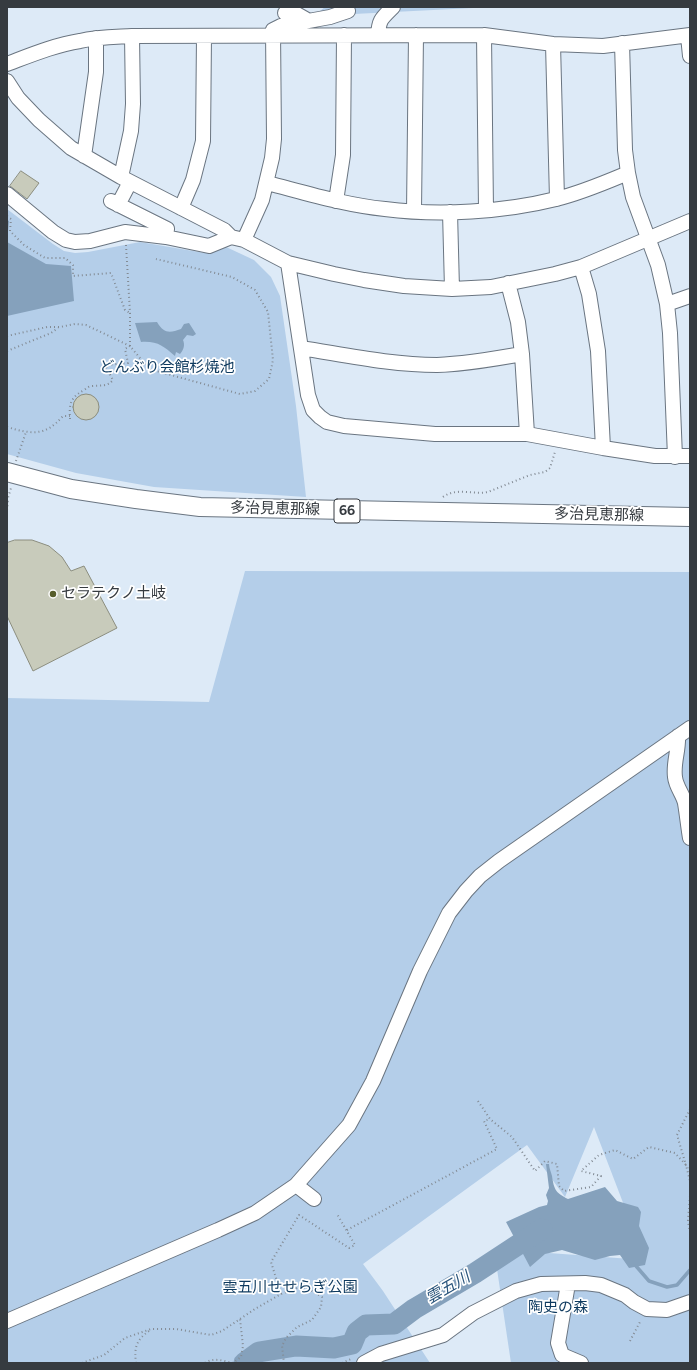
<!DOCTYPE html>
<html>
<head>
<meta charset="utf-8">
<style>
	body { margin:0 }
	#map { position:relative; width:697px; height:1370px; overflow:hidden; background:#ddeaf7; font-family:Figtree,sans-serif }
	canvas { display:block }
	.frame { position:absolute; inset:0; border:8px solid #363b40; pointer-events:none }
</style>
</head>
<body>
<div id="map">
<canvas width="697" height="1370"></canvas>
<div class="frame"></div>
</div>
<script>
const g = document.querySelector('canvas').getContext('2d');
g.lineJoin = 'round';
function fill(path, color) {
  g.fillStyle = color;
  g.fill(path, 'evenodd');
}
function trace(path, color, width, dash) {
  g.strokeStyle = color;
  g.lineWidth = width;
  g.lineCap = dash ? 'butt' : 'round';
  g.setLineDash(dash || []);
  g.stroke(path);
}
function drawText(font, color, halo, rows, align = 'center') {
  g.font = font + ' Figtree,"Noto Sans JP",sans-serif';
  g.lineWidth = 3.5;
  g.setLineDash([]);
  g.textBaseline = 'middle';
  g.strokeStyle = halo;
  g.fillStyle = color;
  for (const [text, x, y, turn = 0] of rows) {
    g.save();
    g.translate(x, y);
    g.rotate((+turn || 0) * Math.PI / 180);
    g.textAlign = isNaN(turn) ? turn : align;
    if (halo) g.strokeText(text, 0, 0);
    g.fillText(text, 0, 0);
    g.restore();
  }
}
fill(new Path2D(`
	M 325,7 L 493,7 L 314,16 Z
	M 7,209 L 53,244 L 64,251 L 75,253 L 88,252 L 140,242 L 205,253 L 224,246 L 254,260 L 271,277 L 280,296 L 296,406 L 306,497 L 154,487 L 76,473 L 7,454 Z
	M 245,571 L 690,572 L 690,1363 L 511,1363 L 494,1249 L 645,1260 L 594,1127 L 565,1197 L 527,1145 L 363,1264 L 383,1291 L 430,1363 L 7,1363 L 7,698 L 209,702 Z`), '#b4cee9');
fill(new Path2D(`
	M 7,220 L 9,221 L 7,242 L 46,264 L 71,266 L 74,301 L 7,316 Z
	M 157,322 C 164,334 170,333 181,329 L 184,324 L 189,323 L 196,334 L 193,336 L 187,335 L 183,340 C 185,345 184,349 180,354 L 176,352 L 175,356 C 163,346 158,341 141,342 L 135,323 Z
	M 546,1164 L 549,1164 C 549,1168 551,1172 552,1176 C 554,1190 556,1193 568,1199 L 605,1187 L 617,1201 L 638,1207 L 641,1212 L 639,1226 L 649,1248 L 645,1265 L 629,1268 L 620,1255 L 610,1256 L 595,1260 L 562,1250 L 545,1254 L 530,1267 L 506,1222 L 539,1207 L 547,1205 L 548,1201 L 546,1195 L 549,1188 Z`), '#85a1bc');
trace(new Path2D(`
	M 636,1266 L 649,1281 L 667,1287 L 677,1285 L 690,1270`), '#85a1bc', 3.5);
trace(new Path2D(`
	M 244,1363 L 259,1352 L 296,1346 L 334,1348 L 352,1344 L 357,1332 L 366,1325 L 394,1324 L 414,1309 L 475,1273 L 542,1229`), '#85a1bc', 21);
const building = new Path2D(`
	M 21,171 L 39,183 L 27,199 L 10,186 Z
	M73 407a13 13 0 1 1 26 0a13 13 0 1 1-26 0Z
	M 15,540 L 32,540 L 49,546 L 62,557 L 71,571 L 84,566 L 117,628 L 33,671 L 7,616 L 7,543 Z`);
fill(building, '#c8cbbb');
trace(building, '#8b8d7e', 1);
const minor = new Path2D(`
	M 285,13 L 295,13 L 309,21
	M 378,35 C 379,19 382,18 393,7
	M 484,35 L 486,210
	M 688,36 L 690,56
	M 622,43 L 625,150 L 628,173 L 633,197 L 658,265 L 667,304 L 670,333 L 675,457
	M 553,44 L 557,199
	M 7,64 C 31,55 55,45 80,41 C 97,37 115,37 132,36 L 484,35 L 553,44 L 603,46 L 690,35
	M 7,81 L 18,98 L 39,120 L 71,148 L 121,177 L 224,230 L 231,237
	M 84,156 L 96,72 L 96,38
	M 121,177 L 131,131 L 133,104 L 132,36
	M 267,183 C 306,193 345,205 385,209 C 439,216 504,212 556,199 C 581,193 604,183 628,173
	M 7,194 L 53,232 L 66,240 L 75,242 L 90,241 L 125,232 L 166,237 L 209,246 L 231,237 L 244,240 L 288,263 L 334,274 L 364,280 L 404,286 L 452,289 L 491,287 L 555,274 L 581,267 L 690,221
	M 111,201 L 167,229 L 166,237
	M 336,201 L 343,155 L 344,35
	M 118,205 L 130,182
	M 181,208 L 193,180 L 203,141 L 204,36
	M 414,211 L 416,35
	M 450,212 L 452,289
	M 244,240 L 262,200 L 272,158 L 274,139 L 273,30 L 281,26 L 330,17 L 348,11
	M 288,263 L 308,395 L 313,410 L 320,417 L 327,422 L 344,426 L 435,434 L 527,434 L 603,448 L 655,456 L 690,456
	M 581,267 L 589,294 L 598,351 L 603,448
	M 508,283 L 518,322 L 522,354 L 527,434
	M 667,304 L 690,296
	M 301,348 C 346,355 392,365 437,365 C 466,364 494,359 522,354
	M 678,736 C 679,750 673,763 675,777 C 676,787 683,794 685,803 C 687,815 688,826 690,838
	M 296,1185 L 314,1199
	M 568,1284 L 558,1343 L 562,1355 L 581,1363
	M 7,1321 L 218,1230 L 255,1213 L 296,1185 L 349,1125 L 373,1081 L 420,971 L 449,913 L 466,891 L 480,876 L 499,861 L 690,728
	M 364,1363 L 381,1354 L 443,1335 L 473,1313 L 516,1291 L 541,1284 L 585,1283 L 601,1285 L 625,1295 L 634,1302 L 647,1309 L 667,1310 L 690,1302`);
const major = new Path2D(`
	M 7,472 L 71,489 L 136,499 L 200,507 L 690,517`);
trace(minor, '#6a7581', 16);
trace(major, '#6a7581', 20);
trace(new Path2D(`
	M 7,216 L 11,219 L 10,231 L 24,245 L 45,258 L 65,258 L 73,265 L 73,276 L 111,273 L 125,310 L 130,313
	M 126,245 L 130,313 L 130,346
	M 7,336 L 47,327 L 60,327 L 75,324 L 86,325 L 130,346 L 149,369 L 240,394 L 255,391 L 269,379 L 273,360 L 268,312 L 255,290 L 232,277 L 156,259
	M 7,351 L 51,333 L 58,328
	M 70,419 C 69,404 70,398 84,390 C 87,388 89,386 92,386 C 101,385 107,387 113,380 L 106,367 L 107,365 L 128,363 L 125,349 L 130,346
	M 7,427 C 31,434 45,437 63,416 L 70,416
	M 16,461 L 26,432
	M 443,497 C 457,487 473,495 488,492 L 530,475 L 545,472 L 550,468 L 555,452
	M 7,501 L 11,488
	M 7,510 L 8,501
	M 478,1101 L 490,1119 L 512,1137 L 535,1171 L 545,1161 L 557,1164 L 559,1186 L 564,1191 L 591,1187 L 601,1176 L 581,1171 L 599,1155 L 615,1150 L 633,1159 L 649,1147 L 675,1153 L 686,1165 L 690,1181
	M 690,1109 L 677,1135 L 686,1165 L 690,1168
	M 690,1196 L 688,1220 L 689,1228 L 690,1228
	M 347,1230 L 497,1149 L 484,1121 L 490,1119
	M 281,1294 L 271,1262 L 299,1215 L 349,1248 L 355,1245 L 337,1214
	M 630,1341 L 641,1320
	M 82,1363 L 104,1355 L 125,1338 L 151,1329 L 176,1329 L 211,1335 L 222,1331 L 255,1309 L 281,1294 L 300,1287 L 312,1291 L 322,1297 L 321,1307 L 312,1320 L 297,1327 L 286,1338 L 282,1346 L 284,1363
	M 136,1363 C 134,1348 136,1340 149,1331
	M 205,1363 C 213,1357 224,1361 233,1363 L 241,1357 L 243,1346 L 240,1319
	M 342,1363 L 351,1359`), '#838b94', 2, [1, 3]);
trace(minor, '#fff', 14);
trace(major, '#fff', 18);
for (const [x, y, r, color] of [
	[53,594,4,"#585e2c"]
]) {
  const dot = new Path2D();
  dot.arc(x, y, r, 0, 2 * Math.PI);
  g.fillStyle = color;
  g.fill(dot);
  trace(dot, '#fff', 1.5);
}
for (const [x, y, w] of [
	[347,511,26]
]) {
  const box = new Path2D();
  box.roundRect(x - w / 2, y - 12, w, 24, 3);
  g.fillStyle = '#fff';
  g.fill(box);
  trace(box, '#363b40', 1);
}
drawText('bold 14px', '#363b40', null, [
	["66",347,511]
]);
drawText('15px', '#0e3a5f', '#fff', [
	["どんぶり会館杉焼池",167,368],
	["雲五川せせらぎ公園",290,1288],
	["陶史の森",558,1308]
]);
drawText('15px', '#363b40', '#fff', [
	["多治見恵那線",275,509,1],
	["多治見恵那線",599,515,1]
]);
drawText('15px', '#363b40', '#fff', [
	["セラテクノ土岐",61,594]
], 'left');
drawText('italic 16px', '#29547b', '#fff', [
	["雲五川",448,1288,-30]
]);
</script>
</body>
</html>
